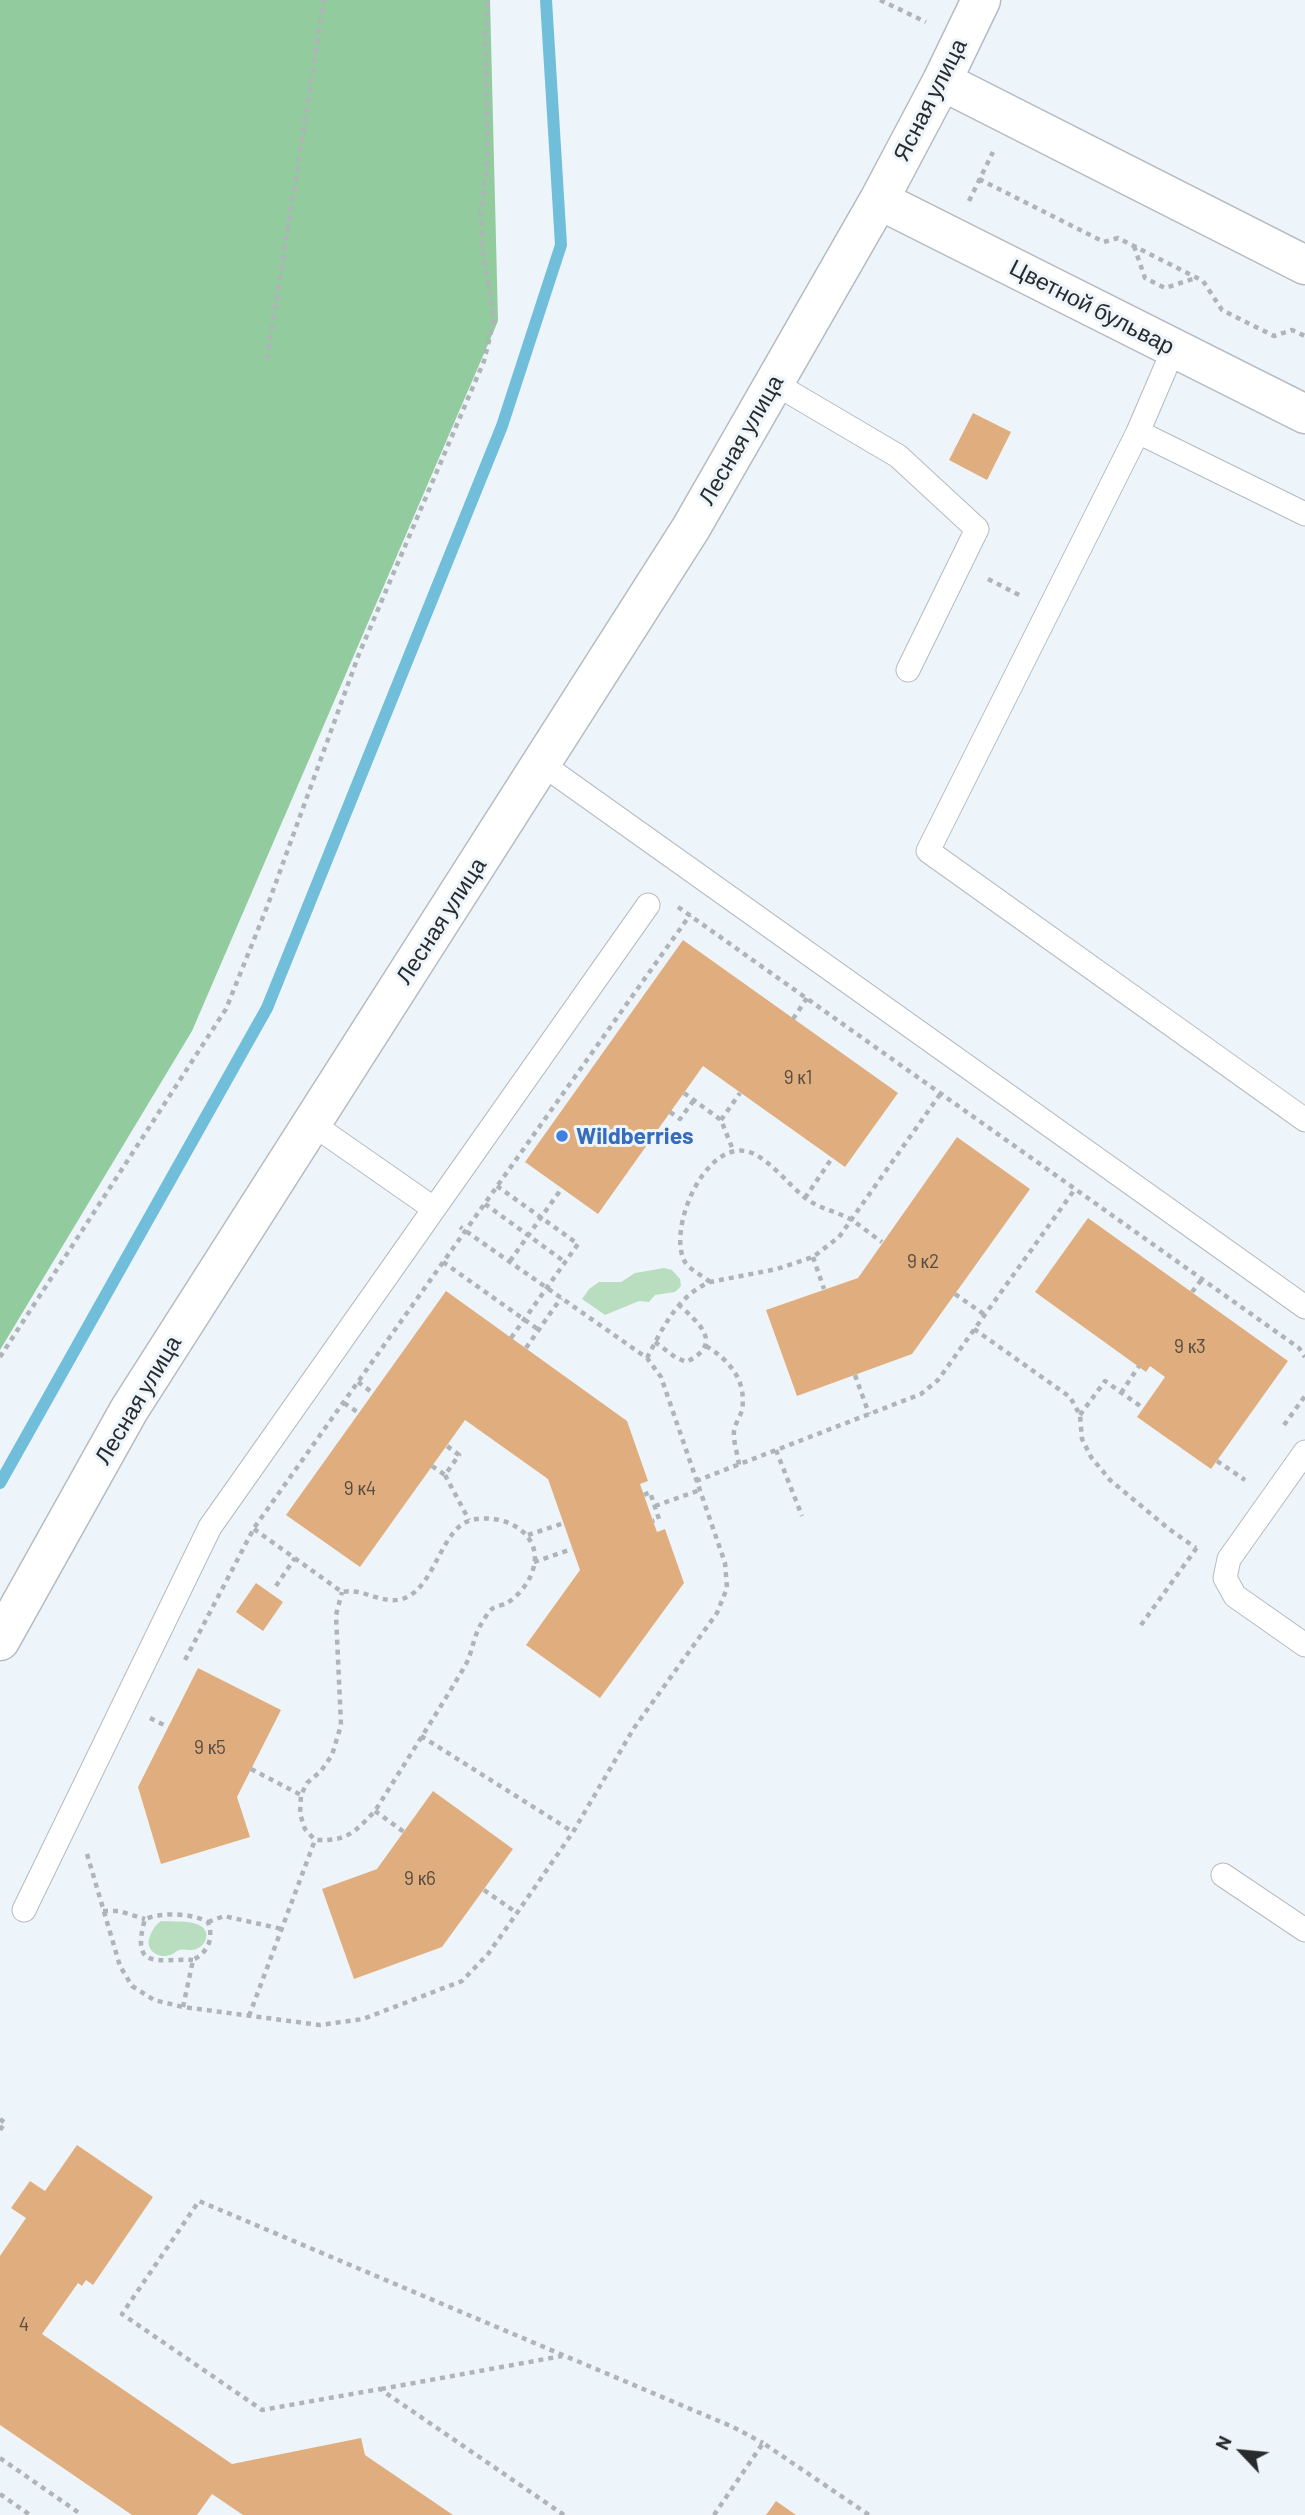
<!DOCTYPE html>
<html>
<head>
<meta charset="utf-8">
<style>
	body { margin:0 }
	#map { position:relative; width:1305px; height:2515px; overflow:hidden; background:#eef5fa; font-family:Barlow,sans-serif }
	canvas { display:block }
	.north { position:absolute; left:1207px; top:2417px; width:70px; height:70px; -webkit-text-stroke:5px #eef5fa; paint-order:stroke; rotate:296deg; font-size:19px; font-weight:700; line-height:28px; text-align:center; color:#282b2d }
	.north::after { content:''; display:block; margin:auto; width:24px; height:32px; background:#282b2d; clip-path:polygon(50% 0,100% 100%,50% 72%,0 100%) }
</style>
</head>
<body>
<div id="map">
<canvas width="1305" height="2515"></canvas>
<div class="north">N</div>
</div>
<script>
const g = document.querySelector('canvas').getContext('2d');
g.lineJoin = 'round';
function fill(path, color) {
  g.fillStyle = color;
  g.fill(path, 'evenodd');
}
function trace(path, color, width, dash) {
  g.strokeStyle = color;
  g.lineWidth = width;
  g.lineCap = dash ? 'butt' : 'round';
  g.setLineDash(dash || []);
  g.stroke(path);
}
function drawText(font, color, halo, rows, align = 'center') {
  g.font = font + ' Barlow,sans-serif';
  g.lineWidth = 6;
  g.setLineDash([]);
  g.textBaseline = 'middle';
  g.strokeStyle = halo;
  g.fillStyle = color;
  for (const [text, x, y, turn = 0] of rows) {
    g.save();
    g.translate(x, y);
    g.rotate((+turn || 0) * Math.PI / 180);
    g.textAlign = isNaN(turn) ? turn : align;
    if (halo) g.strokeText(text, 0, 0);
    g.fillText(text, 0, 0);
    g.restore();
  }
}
fill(new Path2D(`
	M 664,1268 L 672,1270 L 680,1279 L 681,1286 L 675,1292 L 655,1295 L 649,1302 L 639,1301 L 605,1315 L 582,1299 L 589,1289 L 599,1282 L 621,1282 L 635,1273 Z
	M 161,1921 C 172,1922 189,1920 199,1925 C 214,1932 204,1951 190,1950 C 187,1950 183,1949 179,1950 C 176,1951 174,1954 170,1955 C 159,1959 146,1951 149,1939 C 151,1932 155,1925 161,1921 Z`), '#b8debf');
fill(new Path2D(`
	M 0,0 L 490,0 L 498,321 L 192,1031 L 0,1350 Z`), '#92cb9e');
trace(new Path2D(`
	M 0,1483 L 267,1008 L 502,426 L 561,245 L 546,0`), '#71bedb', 12);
fill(new Path2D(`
	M 973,413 L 1011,432 L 987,480 L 949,460 Z
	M 683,940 L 898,1093 L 845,1167 L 703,1066 L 598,1214 L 525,1162 Z
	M 957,1137 L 1030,1189 L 912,1354 L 797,1396 L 766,1310 L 858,1278 Z
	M 1088,1218 L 1288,1361 L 1211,1469 L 1137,1417 L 1165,1377 L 1150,1366 L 1146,1372 L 1035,1292 Z
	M 446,1291 L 627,1421 L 648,1481 L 640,1484 L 653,1521 L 657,1532 L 665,1529 L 684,1583 L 600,1698 L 526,1645 L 580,1570 L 548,1479 L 465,1420 L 360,1567 L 286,1515 Z
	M 256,1583 L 283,1602 L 263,1631 L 236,1612 Z
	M 198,1668 L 281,1710 L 237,1797 L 250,1837 L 161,1864 L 138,1787 Z
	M 433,1791 L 513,1849 L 442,1947 L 354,1979 L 322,1889 L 377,1869 Z
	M 77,2145 L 153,2197 L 93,2285 L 86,2280 L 82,2286 L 78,2283 L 42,2334 L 232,2464 L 361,2438 L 365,2455 L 453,2515 L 243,2515 L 212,2494 L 197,2515 L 132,2515 L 0,2425 L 0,2256 L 26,2218 L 11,2208 L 30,2181 L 45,2191 Z
	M 776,2501 L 796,2515 L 766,2515 Z`), '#e0ae7e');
const lane = new Path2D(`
	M 1174,348 L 1138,432 L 1305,514
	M 774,383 L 898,456 L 977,529 L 908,670
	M 1138,432 L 928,851 L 1305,1120
	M 542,764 L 1305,1307
	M 311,1123 L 433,1208
	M 1305,1452 L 1229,1559 L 1225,1578 L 1235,1596 L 1305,1645
	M 1223,1875 L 1305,1930
	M 24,1910 L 210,1527 L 648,905`);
const street = new Path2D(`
	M 942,81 L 1305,265
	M 879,200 L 1305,414
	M 0,1641 L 129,1410 L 691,528 L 879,200 L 942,81 L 981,0`);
trace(lane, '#b5bbc0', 25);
trace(street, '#b5bbc0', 41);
trace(new Path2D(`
	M 880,0 L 926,22
	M 979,179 L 1104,242 L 1118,238 L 1203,281 L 1222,310 L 1274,336 L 1292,330 L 1305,336
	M 969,201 L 993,152
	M 1134,246 L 1145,278 L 1165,288 L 1196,278
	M 267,359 L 324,0
	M 988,579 L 1021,596
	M 678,907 L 1299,1348 L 1305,1357
	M 793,1019 L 807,998
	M 684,1093 L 721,1120 L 733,1150
	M 670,1112 L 680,1119 L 694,1100
	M 721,1120 L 740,1093
	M 497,1186 L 578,1244 L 511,1338
	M 805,1198 L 832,1158
	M 485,1204 L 565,1262
	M 813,1257 L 824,1289
	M 510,1261 L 562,1188
	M 443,1262 L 539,1330
	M 710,1282 C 703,1276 690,1270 685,1262 C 667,1231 703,1144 745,1151 C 765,1154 788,1184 804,1197 C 819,1209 836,1211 852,1220 C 862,1227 872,1235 882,1242
	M 1192,1292 L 1202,1279
	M 955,1294 L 985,1315
	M 974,1329 L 1070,1397 L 1080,1415 L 1082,1439 L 1091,1457 L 1110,1480 L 1169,1529 L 1196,1548
	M 655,1342 L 675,1357 L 686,1362 C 724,1344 700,1324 679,1305
	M 706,1346 C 729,1360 747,1380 742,1410 C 740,1417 735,1424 734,1431 C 733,1442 738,1455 739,1465
	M 526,1348 L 561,1298
	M 0,1357 L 226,1009 L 267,907 L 359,654 L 484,361 L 494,320 L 482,246 L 481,212 L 488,154 L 485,36 L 488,0
	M 647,1358 C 662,1329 678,1295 710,1282 L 777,1269 L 813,1257 L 839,1237 L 941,1093
	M 855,1375 L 869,1414
	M 358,1382 L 373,1393
	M 1121,1393 L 1139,1366
	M 344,1403 L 359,1413
	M 1080,1415 L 1105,1381 L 1143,1408
	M 1284,1425 L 1305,1396
	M 776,1450 L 802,1516
	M 1217,1461 L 1245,1480
	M 432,1466 L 445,1475 L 459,1455 L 447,1446
	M 445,1475 L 469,1520
	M 696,1481 L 921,1394 L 938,1380 L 1075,1189
	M 644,1495 L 650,1492 L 659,1519 L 653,1521
	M 655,1506 L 700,1490
	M 254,1529 L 342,1592 C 365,1587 386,1609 409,1596 C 436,1581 443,1526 472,1520 C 506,1512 548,1536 531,1575 C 527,1585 517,1597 507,1603 C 503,1605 496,1606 492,1609 C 488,1612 483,1621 480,1626 C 473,1638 472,1654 465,1666 C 436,1715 405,1763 375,1811 C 353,1834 347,1841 315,1840 L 305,1829 L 300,1814 L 301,1795 L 307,1783 L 321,1771 L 332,1755 L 341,1725 L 336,1615 L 342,1592
	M 528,1535 L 564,1523
	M 534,1562 L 572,1549
	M 276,1586 L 295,1558
	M 1141,1625 L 1198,1546
	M 185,1660 L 254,1528 L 690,915
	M 150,1718 L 168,1727
	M 421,1736 L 573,1832
	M 251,1769 L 301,1795
	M 375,1811 L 404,1832
	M 87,1854 L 120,1966 L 132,1986 L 154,2000 L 183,2007 L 320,2025 L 363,2019 L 462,1981 L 488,1954 L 517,1913 L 573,1832 L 634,1728 L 717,1613 L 727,1588 L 725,1563 L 661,1377 L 647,1358 L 460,1227
	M 484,1890 L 517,1913
	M 103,1911 L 119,1911 L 145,1919
	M 208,1922 L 224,1916 L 282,1929
	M 183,2007 L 193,1960 C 208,1952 214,1939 208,1922 C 191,1913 163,1912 145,1919 C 130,1972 159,1958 193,1960
	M 249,2016 L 315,1840
	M 0,2119 L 5,2123 L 0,2130
	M 381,2389 L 562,2356
	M 0,2458 L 82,2515
	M 0,2494 L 30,2515
	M 564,2515 L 380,2389 L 262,2410 L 122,2314 L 199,2201 L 733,2427 L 763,2443
	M 714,2515 L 763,2443 L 869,2515`), '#afb4b8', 4.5, [5, 5]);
trace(lane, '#fff', 23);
trace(street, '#fff', 38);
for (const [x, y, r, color] of [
	[562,1136,7,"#3f7fe0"]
]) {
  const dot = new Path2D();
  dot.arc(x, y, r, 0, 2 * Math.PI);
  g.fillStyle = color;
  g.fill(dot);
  trace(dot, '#eef5fa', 2.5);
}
drawText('19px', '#564c41', null, [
	["9 к1",798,1078],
	["9 к2",923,1262],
	["9 к3",1190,1347],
	["9 к4",360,1489],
	["9 к5",210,1748],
	["9 к6",420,1879],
	["4",24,2325]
]);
drawText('23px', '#282b2d', '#eef5fa', [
	["Ясная улица",930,100,-63],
	["Цветной бульвар",1092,307,27],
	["Лесная улица",741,440,-60],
	["Лесная улица",441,921,-57],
	["Лесная улица",138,1400,-59]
]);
drawText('bold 23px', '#366cbe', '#eef5fa', [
	["Wildberries",576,1136]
], 'left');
</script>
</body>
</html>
